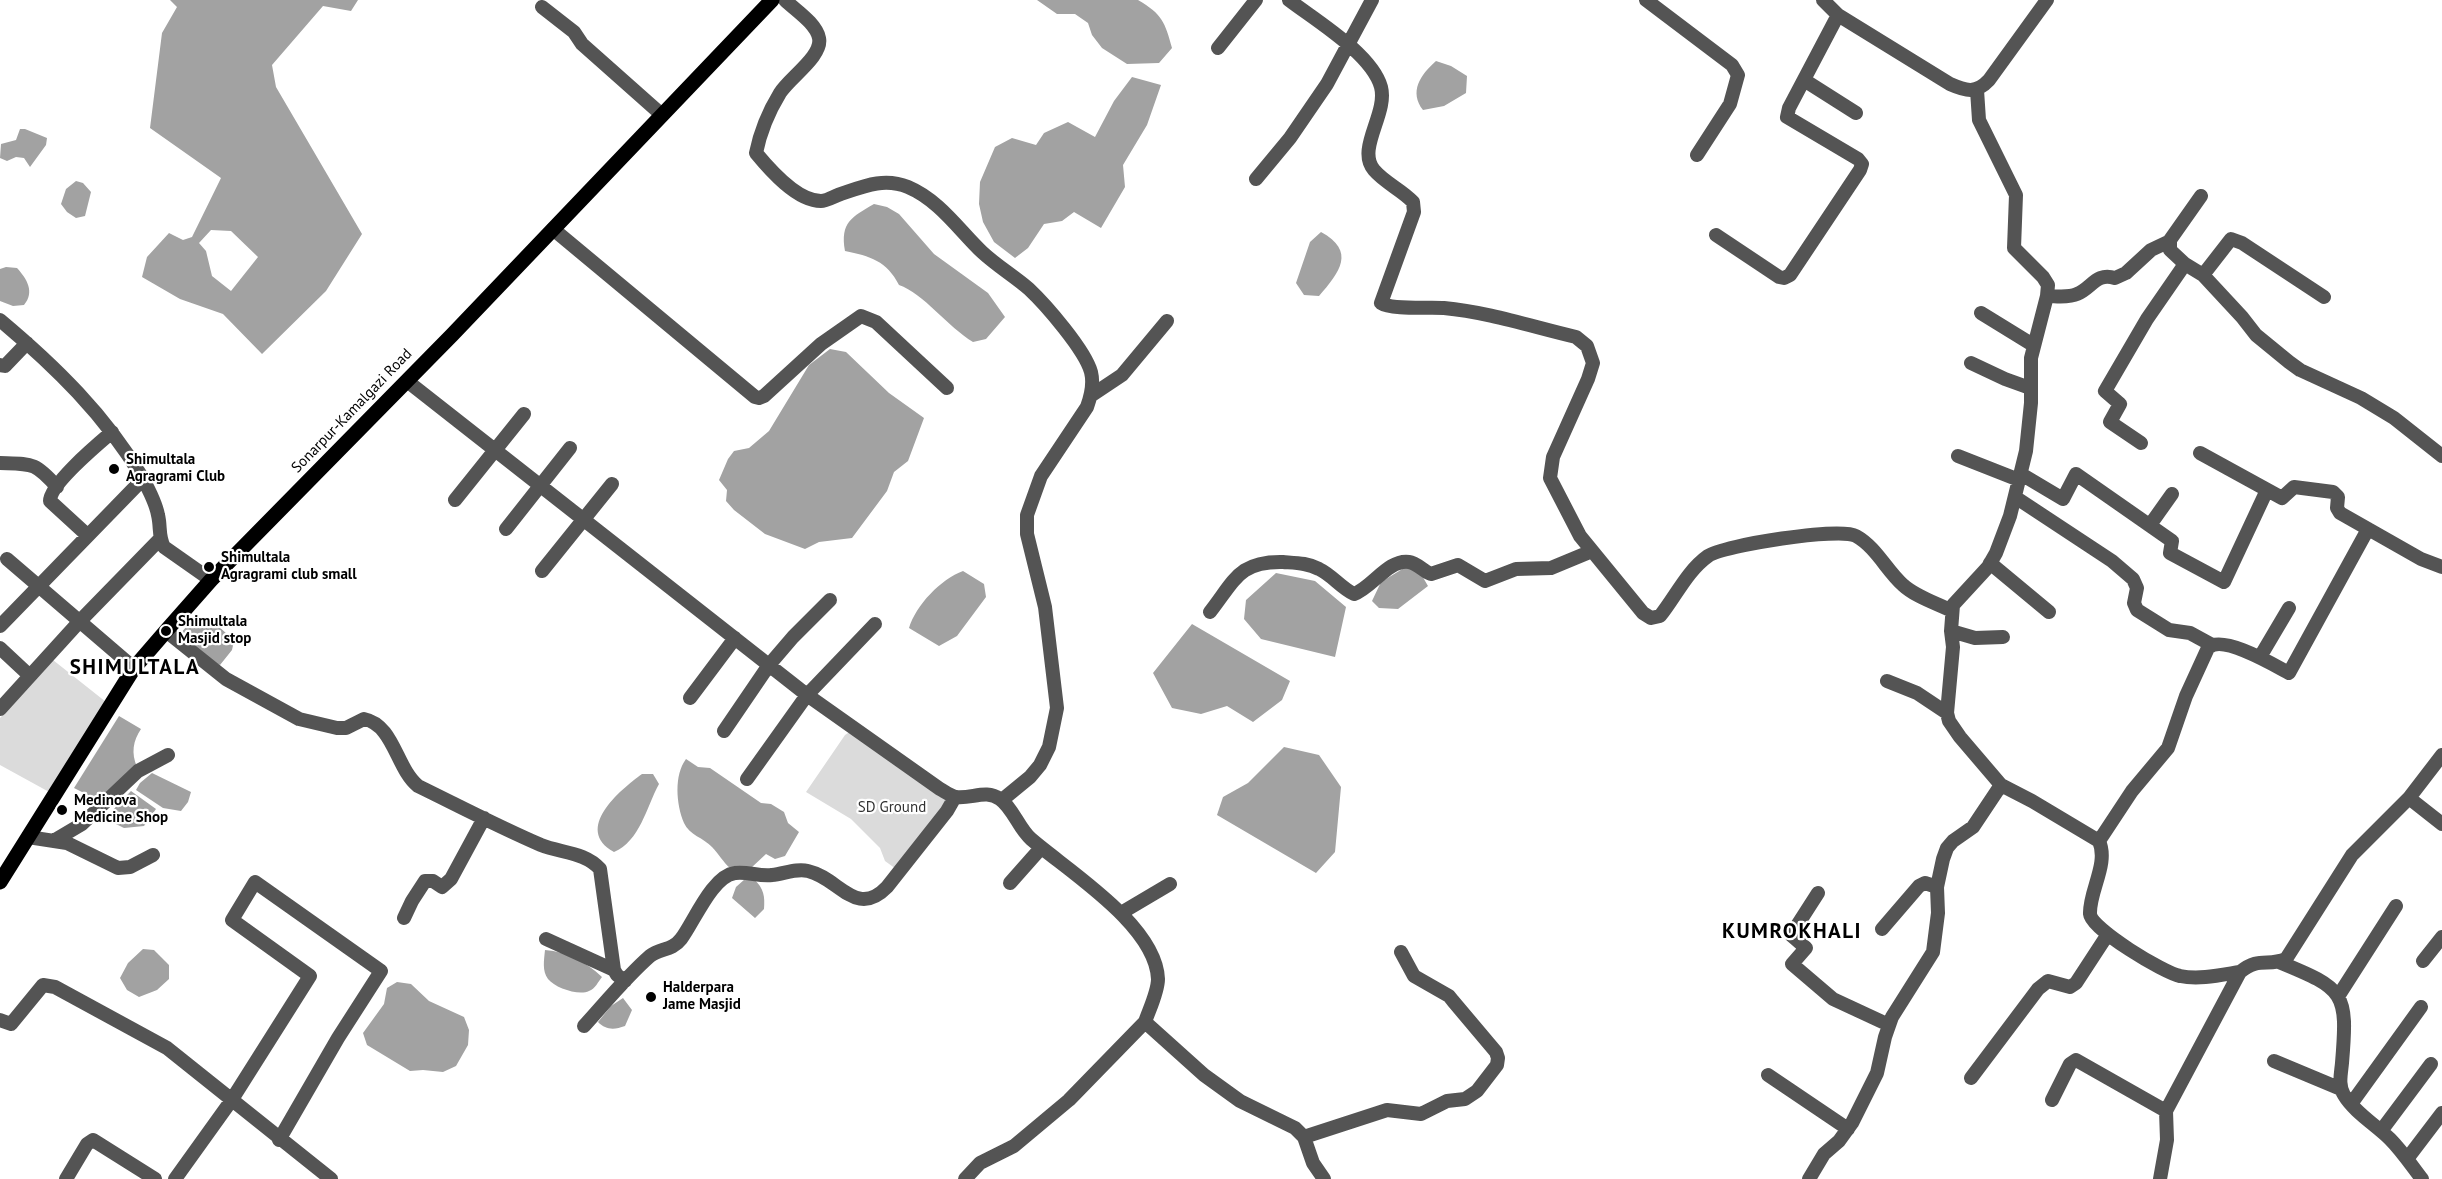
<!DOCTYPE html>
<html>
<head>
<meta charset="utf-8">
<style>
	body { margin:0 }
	canvas { display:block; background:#fff }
</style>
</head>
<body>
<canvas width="2442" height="1179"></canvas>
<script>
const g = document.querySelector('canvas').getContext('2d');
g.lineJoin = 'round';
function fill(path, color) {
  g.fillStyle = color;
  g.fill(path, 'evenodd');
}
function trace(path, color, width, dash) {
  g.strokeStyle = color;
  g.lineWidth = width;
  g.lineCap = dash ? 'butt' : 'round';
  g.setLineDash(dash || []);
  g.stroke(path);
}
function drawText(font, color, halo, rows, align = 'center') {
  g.font = font + ' "PT Sans",sans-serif';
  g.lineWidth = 4.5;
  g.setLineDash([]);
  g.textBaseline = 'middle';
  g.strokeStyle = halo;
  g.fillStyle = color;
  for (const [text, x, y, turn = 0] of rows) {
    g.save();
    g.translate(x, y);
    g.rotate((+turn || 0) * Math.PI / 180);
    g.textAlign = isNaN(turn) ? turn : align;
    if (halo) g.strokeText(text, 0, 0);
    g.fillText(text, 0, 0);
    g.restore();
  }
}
fill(new Path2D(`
	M 53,660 L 106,702 L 51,793 L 0,765 L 0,718 Z
	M 851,731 L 949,799 L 896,869 L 885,861 L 880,848 L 851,819 L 806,792 L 845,735 Z`), '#dbdbdb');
fill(new Path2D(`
	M 170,0 L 358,0 L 351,11 L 323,6 L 272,65 L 276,87 L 362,234 L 326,291 L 262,354 L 223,314 L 180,299 L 142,277 L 147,257 L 169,233 L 183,240 L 192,237 L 221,178 L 150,128 L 162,33 L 177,7 ZM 211,230 L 231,231 L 258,257 L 231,291 L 212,276 L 206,251 L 199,243 Z
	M 1037,0 L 1138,0 C 1162,14 1165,22 1172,48 L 1159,63 L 1127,64 L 1102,48 L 1092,35 L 1088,23 L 1075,14 L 1057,14 Z
	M 1436,61 L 1451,66 L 1467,76 L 1466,93 L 1444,106 L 1423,110 C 1409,92 1420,75 1436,61 Z
	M 1132,77 L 1161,85 L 1147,125 L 1123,165 L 1125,187 L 1101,228 L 1074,212 L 1062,221 L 1044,224 L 1028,248 L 1015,258 L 994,242 L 983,222 L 979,204 L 980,182 L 995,147 L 1012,138 L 1036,145 L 1044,133 L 1068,122 L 1095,137 L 1114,101 Z
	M 20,129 L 25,129 L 47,138 L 46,145 L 30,167 L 24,158 L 16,157 L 7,161 L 0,158 L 1,144 L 16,140 Z
	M 76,181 L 83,183 L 91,192 L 85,216 L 76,218 L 67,212 L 61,204 L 66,189 Z
	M 874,204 L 887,207 L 899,214 L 934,254 L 988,293 L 1005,317 L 986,339 L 973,342 C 948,327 923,293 899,285 C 887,261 870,256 845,251 C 840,222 852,217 874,204 Z
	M 1321,232 C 1356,251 1340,272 1319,296 L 1304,295 L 1296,283 L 1310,242 Z
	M 6,267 L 17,268 C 27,279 35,292 24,305 L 13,306 L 0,301 L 0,269 Z
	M 830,349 L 846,352 L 889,393 L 924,418 L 908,461 L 894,472 L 887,491 L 852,538 L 819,542 L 805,549 L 765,534 L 734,510 L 726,501 L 727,490 L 719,480 L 728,459 L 734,451 L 749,448 L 769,431 L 809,365 Z
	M 1414,562 L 1428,586 L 1398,609 L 1379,608 L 1372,601 L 1381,582 Z
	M 963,571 L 984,584 L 986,597 L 957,636 L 939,646 L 909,628 C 916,605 941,579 963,571 Z
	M 1276,573 L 1315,581 L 1346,607 L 1335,657 L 1261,639 L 1244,619 L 1246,600 Z
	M 196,616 C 213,620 222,629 234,641 L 232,650 L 220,665 L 213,662 L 179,635 Z
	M 1192,624 L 1290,681 L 1282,700 L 1253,722 L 1227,706 L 1201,714 L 1172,708 L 1153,673 Z
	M 119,716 L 141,729 C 133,741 131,753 137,767 L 100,801 L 74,788 Z
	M 1284,747 L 1319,755 L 1341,787 L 1335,852 L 1316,873 L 1217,815 L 1223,797 L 1248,783 Z
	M 686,759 L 698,767 L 710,768 L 761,803 L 771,804 L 784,812 L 788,823 L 799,832 L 785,856 L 775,859 L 766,854 L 751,868 L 730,868 C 723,862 719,854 712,847 C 704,838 689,835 684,823 C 676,804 674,775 686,759 Z
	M 152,773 L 191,792 L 188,802 L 181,811 L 163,808 L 136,790 L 140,783 Z
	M 642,774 L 653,774 L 659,784 C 646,808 640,841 614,852 C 573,829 620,790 642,774 Z
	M 131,791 L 156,809 L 144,826 L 124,828 L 112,822 L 110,813 Z
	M 745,879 L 754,879 C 764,889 765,896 764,909 L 755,918 L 732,898 L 736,887 Z
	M 143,949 L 154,950 L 169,965 L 169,979 L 157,990 L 139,997 L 127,990 L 120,978 L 128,963 Z
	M 545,950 C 568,952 586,962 602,977 C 598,982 595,989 589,991 C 579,996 555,988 548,979 C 542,971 544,960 545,950 Z
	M 397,982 L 411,984 L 429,1001 L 464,1017 L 469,1030 L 468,1045 L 456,1066 L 443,1072 L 423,1070 L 410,1071 L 367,1045 L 363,1033 L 384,1004 L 387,988 Z
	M 623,998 L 632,1010 L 625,1026 C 614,1030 606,1030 598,1022 L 611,1006 Z`), '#a2a2a2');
trace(new Path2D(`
	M 785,0 C 795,10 816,23 819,38 C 823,56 789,78 780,93 C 769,111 760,133 756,153 C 770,170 797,201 821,201 C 826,201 833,197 838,195 C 862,187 883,177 908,187 C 939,200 959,230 982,252 C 997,266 1014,276 1029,289 C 1046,305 1085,350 1091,372 C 1094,384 1091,396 1087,407 L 1041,476 L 1027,515 L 1027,534 L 1045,607 L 1057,708 L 1049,747 L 1040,765 L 1030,777 L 1002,800
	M 1289,0 C 1315,20 1372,54 1381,87 C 1388,114 1356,149 1374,170 C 1385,183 1402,190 1413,202 L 1414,212 L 1381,303 C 1391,310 1429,307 1444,308 C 1488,312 1533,327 1576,337 L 1587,346 L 1593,363 L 1588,379 L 1553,457 L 1550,478 L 1580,536 L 1643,613 L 1651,618 L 1660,616 C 1676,596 1687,571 1708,556 C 1724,545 1840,527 1856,536 C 1876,547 1887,571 1903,585 C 1916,597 1936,603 1952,611
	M 1646,0 L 1732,65 L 1738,75 L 1730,104 L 1697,155
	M 1823,0 L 1838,15 L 1950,84 C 1966,91 1976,94 1989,80 L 2047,0
	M 542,7 L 574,32 L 582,44 L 662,115
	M 1218,48 L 1256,0
	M 1804,80 L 1856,113
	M 1977,90 L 1979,120 L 2016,195 L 2014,248 L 2043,277 L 2048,285 L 2047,296 L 2031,358 L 2031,403 L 2026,451 L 2010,516 L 1996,553 L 1988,567 L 1953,605 L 1951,631 L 1953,647 L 1947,713 L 1949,721 L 1960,737 L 2001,785 L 2032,801 L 2099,841 C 2109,864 2089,891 2090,914 C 2091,929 2164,973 2180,976 C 2199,980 2221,975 2240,972
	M 1256,179 L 1290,138 L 1327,84 L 1372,0
	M 2201,196 L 2170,240 L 2170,250 L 2185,264 L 2203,275 L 2242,317 L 2256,335 L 2289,362 L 2300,370 L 2361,398 L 2394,418 L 2442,456
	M 553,229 L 755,397 L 759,398 L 764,396 L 821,344 L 861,316 L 876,322 L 947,388
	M 1716,235 L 1779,277 L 1784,278 L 1790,275 L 1860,170 L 1862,164 L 1858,159 L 1787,117 L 1789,108 L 1838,15
	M 2203,275 L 2231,239 L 2242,243 L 2324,297
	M 2047,296 C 2056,296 2069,298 2077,294 C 2092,288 2096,272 2115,278 L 2126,273 L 2151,250 L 2170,241
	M 1981,313 L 2033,345
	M 0,320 C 55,366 105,415 142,477 C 148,488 156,504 158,515 C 161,527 158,536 164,547 L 211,580
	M 1971,363 L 2005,379 L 2030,388
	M 0,365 L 5,366 L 27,343
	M 407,381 L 807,695 L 940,789 C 944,791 951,796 956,797 C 972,799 986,789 1000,799 C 1013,808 1019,829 1031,839 C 1068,871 1156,925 1158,979 C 1158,992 1149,1010 1145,1022 L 1204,1075 L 1240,1101 L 1295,1128 L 1304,1137 L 1313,1163 L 1324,1179
	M 1092,395 L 1122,375 L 1167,321
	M 2141,443 L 2110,422 L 2120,404 L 2105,391 L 2147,319 L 2185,264
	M 2200,453 L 2282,498 L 2294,487 L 2333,492 L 2338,497 L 2337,508 L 2340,513 L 2421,559 L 2442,567
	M 1958,456 L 2019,480
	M 0,463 C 32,464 35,462 57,487
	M 2021,474 L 2063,499 L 2076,474 L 2172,541 L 2170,553 L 2224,582 L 2267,490
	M 2015,497 L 2112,561 L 2133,579 L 2137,588 L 2134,603 L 2137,610 L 2169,630 L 2190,633 L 2212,645
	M 455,500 L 524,414
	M 2150,525 L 2172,494
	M 506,529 L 570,448
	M 86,534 L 50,501 C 50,484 98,444 112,432
	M 7,559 L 134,668
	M 1990,563 L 2049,612
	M 542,571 L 612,484
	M 1210,612 C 1235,580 1239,561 1283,562 C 1296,563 1308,563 1319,569 C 1332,575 1341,588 1354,594 C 1372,588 1388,559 1409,562 C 1417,563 1423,571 1431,574 L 1458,565 L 1485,581 L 1516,569 L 1551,568 L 1592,551
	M 0,626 L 143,479
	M 166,631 L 226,679 L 299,719 L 337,728 L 346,728 L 364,719 C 394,725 396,768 418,786 C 459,806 499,827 541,845 C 561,853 585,852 600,869 L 614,970 L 617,975 L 625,981
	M 1951,631 L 1975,638 L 2003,637
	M 0,648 L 30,676
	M 2260,657 L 2289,608
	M 1887,681 L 1917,693 L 1947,713
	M 690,698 L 735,638
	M 0,709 L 79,622 L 160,539
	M 724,731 L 769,665 L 793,637 L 830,600
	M 747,779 L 807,695 L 875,624
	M 2409,798 L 2442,824
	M 28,837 L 67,843 L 118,868 L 130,867 L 153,855
	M 55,840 L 82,824 L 138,771 L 168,755
	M 2099,841 L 2132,791 L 2168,748 L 2186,696 L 2208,648 C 2222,634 2274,665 2289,673 L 2368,529
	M 1010,883 L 1041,848
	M 1818,893 L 1791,935 L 1806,948 L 1792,964 L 1833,999 L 1889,1025
	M 1121,913 L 1170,884
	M 404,918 L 412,901 L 425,881 L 433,881 L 442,887 L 451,879 L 484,818
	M 1882,929 L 1919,886 L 1925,883 L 1937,887
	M 546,939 L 614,970
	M 2423,961 L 2442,937
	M 2279,962 C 2345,989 2348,992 2342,1063 C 2341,1074 2338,1085 2344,1095 C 2354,1112 2376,1125 2390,1139 C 2402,1151 2412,1166 2422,1179
	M 2339,995 L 2396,906
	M 0,1020 L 11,1024 L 43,985 L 55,987 L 167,1048 L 331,1179
	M 584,1026 C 605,1003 626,977 650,956 C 660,948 672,951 681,939 C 694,922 712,876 735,873 C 747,871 760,877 772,875 C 784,874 796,868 808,871 C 839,878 856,919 887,887 L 947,811 L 955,797
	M 2274,1061 L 2341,1089
	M 1768,1075 L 1848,1129
	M 1971,1078 L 2038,989 L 2048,981 L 2070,987 L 2076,983 L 2108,934
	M 2052,1100 L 2070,1064 L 2076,1060 L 2166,1111
	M 2351,1104 L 2421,1007
	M 2381,1131 L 2431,1064
	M 1304,1137 L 1387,1110 L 1421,1114 L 1447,1101 L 1465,1099 L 1477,1091 L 1497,1065 L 1498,1058 L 1496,1052 L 1453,1001 L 1449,996 L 1414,976 L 1401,952
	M 2407,1159 L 2442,1113
	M 66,1179 L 87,1144 L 93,1140 L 155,1179
	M 175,1179 L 231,1101 L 310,976 L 232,920 L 255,882 L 381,971 L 338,1038 L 279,1140
	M 965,1179 L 980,1163 L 1014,1146 L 1069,1100 L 1145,1022
	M 1809,1179 L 1824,1154 L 1839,1141 L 1852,1123 L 1877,1073 L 1885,1037 L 1892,1017 L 1933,952 L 1938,913 L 1937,887 L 1943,859 L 1947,848 L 1953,841 L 1973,827 L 2001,785
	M 2160,1179 L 2167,1140 L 2166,1111 L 2240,972 C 2260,956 2267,967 2286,959 L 2352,855 L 2409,798 L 2442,755`), '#545454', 14);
trace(new Path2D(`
	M 0,882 L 134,668 L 166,631 L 211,580 L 452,335 L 772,0`), '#000', 15);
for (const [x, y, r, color] of [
	[114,469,6,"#000"],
	[209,567,6,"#000"],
	[166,631,6,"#000"],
	[62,810,6,"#000"],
	[651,997,6,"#000"]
]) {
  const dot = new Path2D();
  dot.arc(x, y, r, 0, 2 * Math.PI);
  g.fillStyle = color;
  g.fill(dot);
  trace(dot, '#fff', 2);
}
drawText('15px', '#000', '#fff', [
	["Sonarpur-Kamalgazi Road",352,411,-46]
]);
drawText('bold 15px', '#000', '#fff', [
	["Shimultala",126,460],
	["Agragrami Club",126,477],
	["Shimultala",221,558],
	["Agragrami club small",221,575],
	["Shimultala",178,622],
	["Masjid stop",178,639],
	["Medinova",74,801],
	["Medicine Shop",74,818],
	["Halderpara",663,988],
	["Jame Masjid",663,1005]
], 'left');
drawText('15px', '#323232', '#fff', [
	["SD Ground",892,808]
]);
g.letterSpacing = '1.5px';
drawText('bold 21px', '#000', '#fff', [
	["SHIMULTALA",135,668],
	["KUMROKHALI",1792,932]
]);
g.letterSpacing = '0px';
</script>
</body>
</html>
